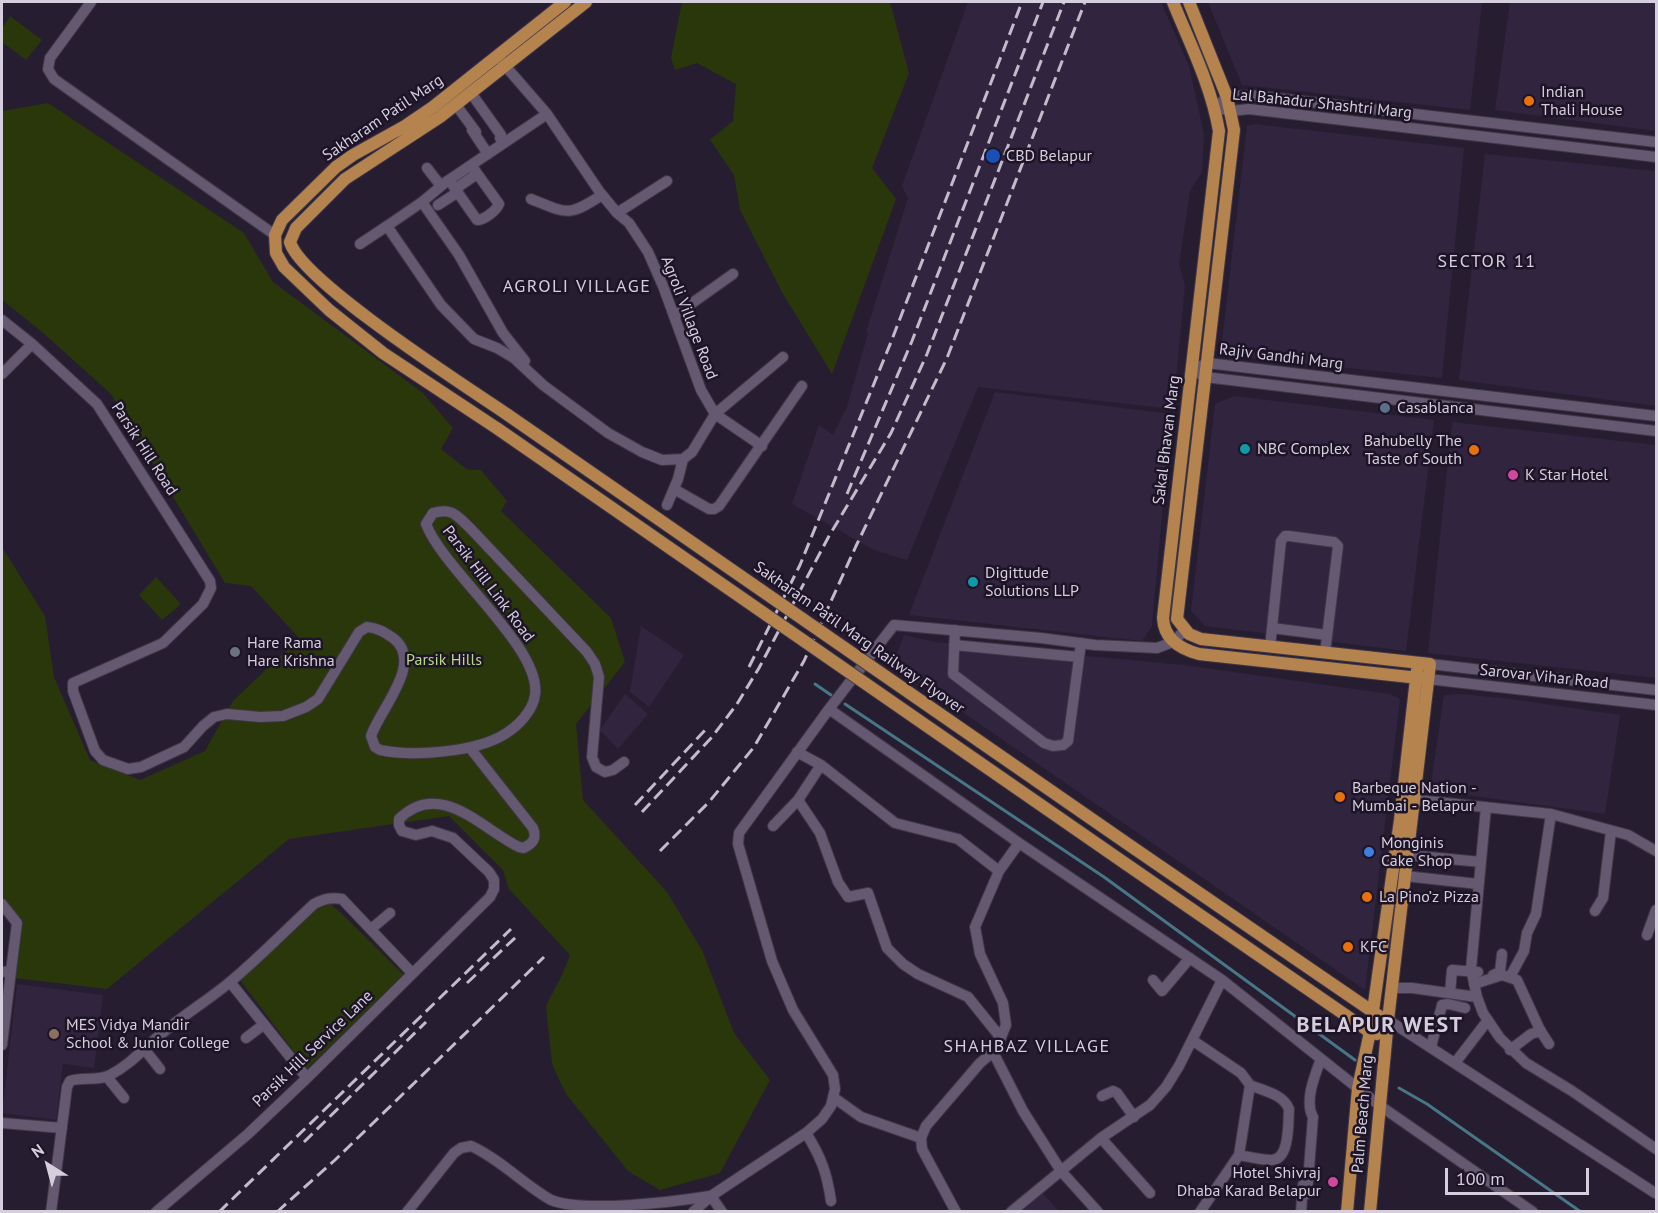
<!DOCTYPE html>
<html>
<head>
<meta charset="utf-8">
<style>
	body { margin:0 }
	#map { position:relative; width:1658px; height:1213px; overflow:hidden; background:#271d31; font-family:"PT Sans",sans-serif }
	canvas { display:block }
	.frame { position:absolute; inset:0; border:3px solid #d5cfdd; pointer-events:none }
	.north { position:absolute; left:18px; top:1135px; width:60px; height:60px; -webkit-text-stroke:4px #1d1427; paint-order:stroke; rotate:324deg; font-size:16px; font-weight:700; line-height:24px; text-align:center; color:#d5cfdd }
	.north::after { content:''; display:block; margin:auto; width:21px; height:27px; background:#d5cfdd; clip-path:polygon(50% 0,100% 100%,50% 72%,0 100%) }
	.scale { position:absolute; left:1445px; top:1168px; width:144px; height:27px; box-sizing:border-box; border:3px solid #d5cfdd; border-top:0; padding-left:8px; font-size:18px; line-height:21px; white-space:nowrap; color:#d5cfdd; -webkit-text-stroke:4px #1d1427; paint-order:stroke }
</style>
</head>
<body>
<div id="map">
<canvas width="1658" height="1213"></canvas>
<div class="frame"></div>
<div class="north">N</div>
<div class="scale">100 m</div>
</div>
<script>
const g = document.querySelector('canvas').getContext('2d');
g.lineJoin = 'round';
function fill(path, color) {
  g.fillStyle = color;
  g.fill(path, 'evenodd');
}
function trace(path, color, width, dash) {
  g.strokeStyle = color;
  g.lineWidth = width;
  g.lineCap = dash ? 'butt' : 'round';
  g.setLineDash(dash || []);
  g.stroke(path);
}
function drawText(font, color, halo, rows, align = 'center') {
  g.font = font + ' "PT Sans",sans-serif';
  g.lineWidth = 5;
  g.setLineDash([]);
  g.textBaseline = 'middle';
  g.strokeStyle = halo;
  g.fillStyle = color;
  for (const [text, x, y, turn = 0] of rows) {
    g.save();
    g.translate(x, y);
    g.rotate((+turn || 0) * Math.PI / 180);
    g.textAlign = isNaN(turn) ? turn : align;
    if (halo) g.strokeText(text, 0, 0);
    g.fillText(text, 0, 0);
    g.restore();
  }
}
fill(new Path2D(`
	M 968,2 L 1161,2 L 1189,66 L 1204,134 L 1202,172 L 1190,191 L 1179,264 L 1185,285 L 1173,409 L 978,387 L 907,560 L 874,550 L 792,504 L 819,425 L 833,435 L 847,407 L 868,333 L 866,332 L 908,198 L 902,186 Z
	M 1208,2 L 1482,2 L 1470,110 L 1242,85 Z
	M 1510,2 L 1656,2 L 1656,131 L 1495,110 Z
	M 1254,124 L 1464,148 L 1442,378 L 1237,356 L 1221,350 L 1247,126 Z
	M 1485,154 L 1656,171 L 1656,406 L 1459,380 Z
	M 995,392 L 1171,414 L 1152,626 L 1142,641 L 909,615 Z
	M 1234,396 L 1434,420 L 1406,651 L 1205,626 L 1191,611 L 1215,404 Z
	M 1452,422 L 1656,445 L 1656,678 L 1428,653 Z
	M 641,626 L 684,655 L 649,707 L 630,692 Z
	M 904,635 L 935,642 L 1184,665 L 1390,694 L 1400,699 L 1365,990 L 893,664 Z
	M 625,694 L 648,714 L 618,749 L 600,730 Z
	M 1463,694 L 1511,699 L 1620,715 L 1605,814 L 1430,790 L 1444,695 Z
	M 17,984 L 103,995 L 94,1068 L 63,1064 L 56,1120 L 2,1113 Z
	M 1042,1192 L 1059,1211 L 1018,1212 Z`), '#31243e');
fill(new Path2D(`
	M 682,2 L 890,2 L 909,73 L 872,168 L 896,199 L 832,374 L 783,294 L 740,210 L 734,175 L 710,140 L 733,121 L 736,84 L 697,63 L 675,70 L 671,58 Z
	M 10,16 L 42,40 L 26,60 L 2,42 L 2,28 Z
	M 48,103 L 244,233 L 273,282 L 423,393 L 453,428 L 441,449 L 468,470 L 481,470 L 507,501 L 501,511 L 611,618 L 625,662 L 576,724 L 583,800 L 667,892 L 702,950 L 734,1033 L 770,1080 L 720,1173 L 660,1190 L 628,1171 L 566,1094 L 552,1064 L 546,1006 L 563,973 L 570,955 L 509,889 L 503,870 L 449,816 L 289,839 L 107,989 L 6,977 L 23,921 L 2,899 L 2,547 L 45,616 L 54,677 L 90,760 L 140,780 L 205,751 L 233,701 L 299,638 L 251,586 L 225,583 L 111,394 L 42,332 L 2,300 L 2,111 Z
	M 156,577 L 181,604 L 162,620 L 139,595 Z
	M 329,903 L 341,913 L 404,975 L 307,1069 L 240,980 L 315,910 Z`), '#29370b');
trace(new Path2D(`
	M 815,684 L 831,695
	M 845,704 L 1104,877 L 1355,1060
	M 1399,1088 L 1427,1104 L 1581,1212`), '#477688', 3);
const minor = new Path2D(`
	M 91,2 L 50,58 L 48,69 L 54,79 L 275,235
	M 501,61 L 547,114 L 599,191 L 617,213 L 629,223 L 648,252 L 663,286 L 701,390 L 715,414 L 692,452 L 683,459 L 678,479 L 667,505
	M 471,93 L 501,135 L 500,138
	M 456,105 L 476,132
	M 1215,108 L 1227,97 L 1250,95 L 1656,142
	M 1222,109 L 1231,111 L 1249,109 L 1656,157
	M 547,114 L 446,182 L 422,202 L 387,226 L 441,305 L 474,339 L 497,348 L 514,358 L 543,385 L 608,433 L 642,452 L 662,460 L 683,459
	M 472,130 L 488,154
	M 427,168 L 441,186
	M 449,180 L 477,220 C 484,220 496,211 499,204 L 471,165
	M 455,189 L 477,174
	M 531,199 C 568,214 568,217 602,195
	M 422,202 L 459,255 L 503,333 L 525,361
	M 438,205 L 458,192
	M 617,213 L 667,181
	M 360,244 L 387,226
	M 674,316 L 733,274
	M 2,320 L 32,344 L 97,404 L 210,581 L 211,588 L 203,604 L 163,643 L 73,683 L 73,691 L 95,751 L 103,760 L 128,769 L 141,767 L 184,747 L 203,726 L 214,717 L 227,714 L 260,717 L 283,716 L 306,707 L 318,699 L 359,632 L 367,627 C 378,628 384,632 393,638 C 425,662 380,709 371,736 L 375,747 L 380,750 C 413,757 477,752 505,734 C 518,726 533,711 535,695 C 542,648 444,571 426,524 L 433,513 C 453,507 458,517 471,529 L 587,652 L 595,664 L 599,677 L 592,757 L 596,767 L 605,772 L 613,770 L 624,762
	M 1201,366 L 1207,363 L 1656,416
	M 1192,369 L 1205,377 L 1656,431
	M 2,374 L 32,344
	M 762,446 L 715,414 L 783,357
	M 674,489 L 709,509 L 714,509 L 719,506 L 802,386
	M 1272,628 L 1327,635
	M 955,630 L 953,674 L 1044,743 L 1053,746 L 1063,745 L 1068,741 L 1081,643
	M 954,645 L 1079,657
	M 1270,647 L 1281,541 L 1285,536 L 1289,536 L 1334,542 L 1338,546 L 1325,653
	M 1430,664 L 1656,690
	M 1428,679 L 1656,705
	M 829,709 L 1019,843 L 1222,980 L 1379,1105 L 1533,1212
	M 797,752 L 821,765 L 895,823 L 958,839 L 999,871
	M 821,765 L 798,800 L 820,833 L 838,882 L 848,897 L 868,893 L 887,948 L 903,964 L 918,974 L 968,997 L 1001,1038
	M 1408,799 L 1551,814 L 1628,835 L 1656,851
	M 1486,807 L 1471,969 L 1477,997 L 1483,1013 L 1500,1038 L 1526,1063 L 1572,1091 L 1656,1149
	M 773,826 L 798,800
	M 1408,855 L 1481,862
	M 1405,876 L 1478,884
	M 2,904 L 17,923 L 11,971
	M 1595,911 L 1603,898 L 1611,831
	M 371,929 L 390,913
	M 1647,935 L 1656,910
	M 2,972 L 11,971 L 2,1045
	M 1493,975 L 1500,972 L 1502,954
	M 1510,977 L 1524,951 L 1527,933 L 1536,914 L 1551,814
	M 1153,980 L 1162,991 L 1190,958
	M 230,982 L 307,1078
	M 1474,984 L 1502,975 L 1517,980 L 1540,1030 L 1549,1044
	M 1392,988 L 1412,988 L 1477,997
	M 1450,993 L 1452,970 L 1478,972
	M 1388,1020 L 1655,1193
	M 246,1038 L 263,1025
	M 1192,1040 L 1241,1073 L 1250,1085 L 1239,1155 L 1200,1212
	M 999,1042 L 1006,1025 L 1003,1003 L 980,954 L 975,927 L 999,871 L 1019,843
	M 1431,1047 L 1442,1005 L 1448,1004 L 1465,1008
	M 145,1050 L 160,1069
	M 1510,1050 L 1531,1034 L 1541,1031
	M 1455,1063 L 1488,1020
	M 107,1077 L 124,1098
	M 1102,1096 L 1113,1091 L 1117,1093 L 1134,1117
	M 833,1097 L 861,1117 L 921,1138
	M 2,1123 L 62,1128
	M 806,1133 C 821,1157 827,1173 831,1201
	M 1101,1138 L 1150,1193
	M 1239,1155 C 1249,1157 1262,1160 1272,1160 C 1290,1159 1288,1123 1289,1109 C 1283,1094 1264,1091 1250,1085
	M 1307,1194 L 1313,1117 C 1304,1101 1315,1075 1321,1059
	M 711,1196 L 722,1212
	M 51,1212 L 67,1087 L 70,1081 C 83,1076 97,1082 110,1075 C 130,1065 143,1049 160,1035 C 182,1016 207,1001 230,982 C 259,958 286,930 314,904 C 324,899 330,897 342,899 L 412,973
	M 156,1212 L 248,1134 L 307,1078 L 490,897 L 494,889 L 494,880 L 489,872 L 453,838 L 432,831 L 416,835 L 402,831 L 399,825 L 399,819 C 440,778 483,830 519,847 L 524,848 C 533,843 537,839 533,828 L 470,748
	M 407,1212 L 454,1153 L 461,1148 L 471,1146 C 500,1159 523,1184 551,1200 C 583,1213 673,1202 710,1196
	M 693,1212 L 711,1196 L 806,1133 L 822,1119 L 831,1106 L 835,1089 L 833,1075 L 793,1010 L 772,961 L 738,844 L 739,833 L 829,709 L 894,625 L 1041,638 L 1095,645 L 1157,648 L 1173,642 L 1185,630
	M 956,1212 L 922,1149 L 921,1138 L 926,1126 L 980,1063 L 993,1052 L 1023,1111 L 1061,1171 L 1098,1212
	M 1011,1212 L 1101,1138 L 1150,1105 L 1166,1087 L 1179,1066 L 1222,980
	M 1301,1212 L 1303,1185`);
const major = new Path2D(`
	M 1173,2 C 1190,44 1211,85 1219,131 L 1163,618 C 1164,639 1180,649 1199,654 L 1428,679
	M 1189,2 L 1227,97 L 1234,130 L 1177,619 L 1189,634 L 1201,639 L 1430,664 L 1388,1020 L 1370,1212
	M 508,415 C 467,387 301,281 290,242 L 296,228 L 345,179 L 440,117 L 586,2
	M 498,429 L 383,353 L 329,310 L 284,267 L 276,253 L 275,235 L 282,220 L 336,167 L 353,155 L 405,126 L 433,107 L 565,2
	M 1135,849 L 1379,1016
	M 1126,864 L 1370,1032 L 1377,1034
	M 1347,1212 L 1358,1088 L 1370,1032 L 1400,820 L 1417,670`);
trace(minor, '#3f3747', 12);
trace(major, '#3f3747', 14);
trace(minor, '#645970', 10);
trace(major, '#b5834e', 12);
trace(new Path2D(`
	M 847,494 L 912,341 L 1043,2
	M 749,667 L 800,565 L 891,342 L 1022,2
	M 635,805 L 708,727
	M 642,812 L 712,737 L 737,704 L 759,668 L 829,536 L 891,433 L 927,354 L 1064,2
	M 660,851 L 709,802 L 754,747 L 804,661 L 856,546 L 947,358 L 1085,2
	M 467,983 L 517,936
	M 304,1142 L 426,1022
	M 219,1212 L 511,929
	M 277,1212 L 335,1160 L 544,957`), '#c1bbca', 3, [12, 6]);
const majorBridge = new Path2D(`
	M 508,415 L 1135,849
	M 498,429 L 1126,864`);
trace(majorBridge, '#3f3747', 14, []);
trace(majorBridge, '#b5834e', 12);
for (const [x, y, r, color] of [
	[1529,101,6,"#e8710a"],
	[993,156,8,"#1a4fb4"],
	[1385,408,6,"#5c6f8a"],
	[1245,449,6,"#0f9aa8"],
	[1474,450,6,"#e8710a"],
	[1513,475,6,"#d1479c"],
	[973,582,6,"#0f9aa8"],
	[235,652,6,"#6b7280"],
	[1340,797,6,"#e8710a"],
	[1369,852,6,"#3f7fe0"],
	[1367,897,6,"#e8710a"],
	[1348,947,6,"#e8710a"],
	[54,1034,6,"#8d6e63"],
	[1333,1182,6,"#d1479c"]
]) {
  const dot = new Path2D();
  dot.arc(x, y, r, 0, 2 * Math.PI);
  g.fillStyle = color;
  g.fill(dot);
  trace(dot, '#1d1427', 2);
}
drawText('16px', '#d5cfdd', '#1d1427', [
	["Indian",1541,92],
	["Thali House",1541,110],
	["CBD Belapur",1006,156],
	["Casablanca",1397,408],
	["Bahubelly The",1462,441,"right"],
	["Taste of South",1462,459,"right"],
	["NBC Complex",1257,449],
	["K Star Hotel",1525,475],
	["Digittude",985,573],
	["Solutions LLP",985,591],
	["Hare Rama",247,643],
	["Hare Krishna",247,661],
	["Barbeque Nation -",1352,788],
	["Mumbai - Belapur",1352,806],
	["Monginis",1381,843],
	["Cake Shop",1381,861],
	["La Pino’z Pizza",1379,897],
	["KFC",1360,947],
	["MES Vidya Mandir",66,1025],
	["School & Junior College",66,1043],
	["Hotel Shivraj",1321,1173,"right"],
	["Dhaba Karad Belapur",1321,1191,"right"]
], 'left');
drawText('16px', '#d5cfdd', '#1d1427', [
	["Lal Bahadur Shashtri Marg",1322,104,6],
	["Sakharam Patil Marg",383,118,-34],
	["Agroli Village Road",689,318,69],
	["Rajiv Gandhi Marg",1281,357,7],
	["Sakal Bhavan Marg",1167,440,-83],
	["Parsik Hill Road",144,449,57],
	["Parsik Hill Link Road",488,584,53],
	["Sakharam Patil Marg Railway Flyover",859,638,35],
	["Sarovar Vihar Road",1544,677,6],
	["Parsik Hill Service Lane",313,1049,-44],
	["Palm Beach Marg",1363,1114,-85]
]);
drawText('16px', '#b9da84', '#1d1427', [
	["Parsik Hills",444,660]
]);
g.letterSpacing = '1.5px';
drawText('18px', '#d5cfdd', '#1d1427', [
	["SECTOR 11",1487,262],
	["AGROLI VILLAGE",577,287],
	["SHAHBAZ VILLAGE",1027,1047]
]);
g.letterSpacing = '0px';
g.letterSpacing = '1.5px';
drawText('bold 22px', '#d5cfdd', '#1d1427', [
	["BELAPUR WEST",1380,1026]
]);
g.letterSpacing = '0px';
</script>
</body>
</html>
